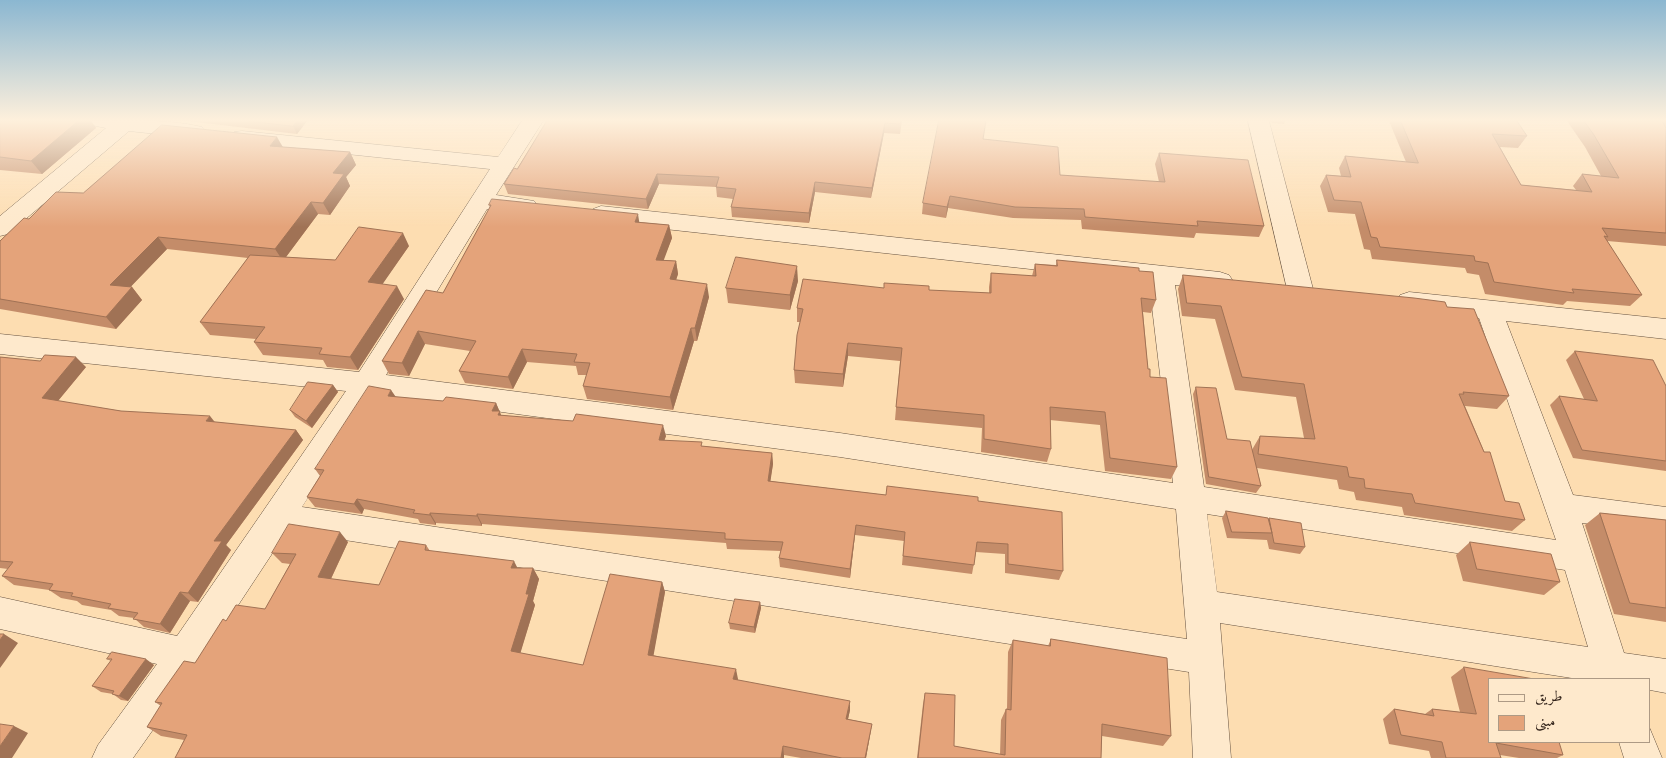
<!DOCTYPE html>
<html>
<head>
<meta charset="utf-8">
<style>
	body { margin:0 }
	#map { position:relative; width:1666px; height:758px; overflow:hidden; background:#fdddb1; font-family:"IM FELL French Canon",Amiri,serif }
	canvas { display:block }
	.legend { position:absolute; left:1488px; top:678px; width:162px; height:65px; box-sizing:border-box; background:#fee9cc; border:1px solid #ad9a85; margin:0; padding:6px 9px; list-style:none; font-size:15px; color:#33241b }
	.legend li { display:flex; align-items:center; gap:10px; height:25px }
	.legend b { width:25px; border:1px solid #ad9a85 }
</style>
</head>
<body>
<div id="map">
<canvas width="1666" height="758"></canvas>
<ul class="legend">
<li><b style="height:6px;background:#fee9cc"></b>طريق</li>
<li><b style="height:14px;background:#e4a37a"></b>مبنى</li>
</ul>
</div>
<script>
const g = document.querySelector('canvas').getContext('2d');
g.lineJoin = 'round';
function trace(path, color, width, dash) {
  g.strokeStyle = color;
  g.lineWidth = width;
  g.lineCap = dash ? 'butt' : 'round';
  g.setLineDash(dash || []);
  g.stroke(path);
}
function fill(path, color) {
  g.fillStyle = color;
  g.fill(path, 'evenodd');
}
const minor = new Path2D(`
	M 88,121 C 125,121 165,118 202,127 L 205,132 L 202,137 L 194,138 L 129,131 L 8,234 L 0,236 L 0,216 L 106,128 L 91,125 Z
	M 522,121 L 543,121 L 496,195 L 534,201 L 538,206 L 534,211 L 526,213 L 487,209 L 386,375 L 840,433 L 1173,483 L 1149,282 L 601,222 L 593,219 L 589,214 L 593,209 L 601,206 L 1220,272 L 1229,275 L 1233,281 L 1229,287 L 1220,290 L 1175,285 L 1204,487 L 1556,540 L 1479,318 L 1409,310 L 1400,307 L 1396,301 L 1400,295 L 1409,292 L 1666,319 L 1666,339 L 1506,321 L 1573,495 L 1666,507 L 1666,533 L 1582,523 L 1624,653 L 1666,659 L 1666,693 L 1650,690 L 1650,679 L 1578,679 L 1220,623 L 1231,758 L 1193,758 L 1189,672 L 287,531 L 198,666 L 133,758 L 92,758 L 98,745 L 157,664 L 0,629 L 0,597 L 177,636 L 346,391 L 0,354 L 0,334 L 359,372 L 490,169 L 242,143 L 234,142 L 231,137 L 234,132 L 242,131 L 498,157 ZM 374,395 L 840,457 L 1176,509 L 1187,639 L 302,507 ZM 1207,514 L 1565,570 L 1588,647 L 1217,592 Z
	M 1248,121 L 1269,121 L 1313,289 L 1309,295 L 1300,298 L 1291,295 L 1287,289 Z
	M 1650,729 L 1662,758 L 1624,758 L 1619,742 L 1650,742 Z`);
trace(minor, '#665240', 1);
fill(minor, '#fee9cc');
fill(new Path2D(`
	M 0,121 L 91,121 L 96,128 L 42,174 L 0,170 Z
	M 187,121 L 307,121 L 297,134 Z
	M 547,121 L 902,121 L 900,134 L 884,133 L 871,198 L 815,192 L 809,223 L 732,217 L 731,207 L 733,199 L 717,197 L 716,187 L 659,184 L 648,209 L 508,194 L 504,184 L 517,169 Z
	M 1270,121 L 1285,121 L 1284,124 L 1272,123 Z
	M 1389,121 L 1517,121 L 1527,136 L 1518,148 L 1500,147 L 1521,185 L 1576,190 L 1573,186 L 1582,174 L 1601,176 L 1585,147 L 1567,121 L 1666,121 L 1666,246 L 1607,241 L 1642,295 L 1630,306 L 1567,301 L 1563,305 L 1485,294 L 1479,275 L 1467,273 L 1465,268 L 1372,259 L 1370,250 L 1364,249 L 1355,214 L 1328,212 L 1320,186 L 1326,175 L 1341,176 L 1339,168 L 1345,156 L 1406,162 Z
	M 983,139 L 1060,175 L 1159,182 L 1155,164 L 1159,153 L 1264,226 L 1259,237 L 1196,233 L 1194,238 L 1082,229 L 1081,220 L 1013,218 L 948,208 L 946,218 L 922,214 L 923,203 Z
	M 283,147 L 350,152 L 356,165 L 346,177 L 350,186 L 330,215 L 318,214 L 286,257 L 335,260 L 409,246 L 382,284 L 404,299 L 358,370 L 327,367 L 323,360 L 263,355 L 254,342 L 256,339 L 210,335 L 200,322 L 248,258 L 167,249 L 130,287 L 132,287 L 142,300 L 116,329 L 0,309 L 0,241 L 29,219 L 83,193 Z
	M 489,205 L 639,222 L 669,225 L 672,238 L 663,260 L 676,261 L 678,274 L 676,280 L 709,297 L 697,341 L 694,341 L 673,410 L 587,399 L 583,386 L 587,375 L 578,375 L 576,366 L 527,362 L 513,389 L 465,383 L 459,371 L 470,351 L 425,344 L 409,376 L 389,374 L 382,361 L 443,293 L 490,207 Z
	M 1057,260 L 1139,271 L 1156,300 L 1151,313 L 1143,312 L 1148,369 L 1177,467 L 1171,479 L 1105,471 L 1100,425 L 1050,420 L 1051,449 L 1047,462 L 981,452 L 982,428 L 895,420 L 900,361 L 848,356 L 843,387 L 795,383 L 794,370 L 800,322 L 797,322 L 797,308 L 884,288 L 989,293 L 989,287 L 991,273 L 1032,276 L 1035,264 L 1056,265 Z
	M 1183,275 L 1447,307 L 1509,396 L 1497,409 L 1465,406 L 1505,501 L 1525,520 L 1512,531 L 1404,515 L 1402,507 L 1356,500 L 1354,492 L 1339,489 L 1337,480 L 1257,468 L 1261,486 L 1256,493 L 1206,484 L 1193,394 L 1196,387 L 1227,439 L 1252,450 L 1253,448 L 1260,436 L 1304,438 L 1296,397 L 1235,390 L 1215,319 L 1182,316 L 1178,289 Z
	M 798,281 L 790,310 L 728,303 L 726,288 Z
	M 1575,351 L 1666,386 L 1666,471 L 1573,458 L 1550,405 L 1559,396 L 1584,399 L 1566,360 Z
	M 0,357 L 86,367 L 58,401 L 121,411 L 214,422 L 296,430 L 303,440 L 226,545 L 231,550 L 198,602 L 190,601 L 170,633 L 144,627 L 134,618 L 119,616 L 111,610 L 82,605 L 77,601 L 61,598 L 49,590 L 14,585 L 2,576 L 8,569 L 0,568 Z
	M 333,385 L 338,392 L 312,428 L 295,417 L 290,410 Z
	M 396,397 L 443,401 L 496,403 L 501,415 L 666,436 L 664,440 L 702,446 L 772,453 L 773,464 L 770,481 L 886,495 L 978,501 L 1063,571 L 1059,580 L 1005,573 L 1005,554 L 976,552 L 972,574 L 902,565 L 904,541 L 855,535 L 850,578 L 780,567 L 779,558 L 781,551 L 727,549 L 726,543 L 482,524 L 482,526 L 436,523 L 436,525 L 420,523 L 418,519 L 364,509 L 362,514 L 315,507 L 307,497 L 320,476 L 315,469 Z
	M 1226,511 L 1269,519 L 1269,518 L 1305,547 L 1300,554 L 1269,549 L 1267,540 L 1227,538 L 1222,518 Z
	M 1600,513 L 1666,520 L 1666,622 L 1614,614 L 1585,525 Z
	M 348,542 L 331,579 L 379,585 L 426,545 L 430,551 L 517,568 L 533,568 L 539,579 L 533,601 L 535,605 L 520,653 L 583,665 L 662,582 L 665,592 L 653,655 L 738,679 L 738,680 L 850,710 L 848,719 L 872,724 L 866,758 L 801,758 L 784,755 L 784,758 L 175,758 L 184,740 L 161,736 L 147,727 L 161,706 L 155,702 L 195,663 L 226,621 L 265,609 L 290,564 L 282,563 L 272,553 Z
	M 1470,542 L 1560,582 L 1544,595 L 1463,581 L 1456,555 Z
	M 760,602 L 761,608 L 755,633 L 730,629 L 729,623 Z
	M 1051,639 L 1171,736 L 1163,746 L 1102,736 L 1101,758 L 917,758 L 923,704 L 925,693 L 954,746 L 1000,755 L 1001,720 L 1006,709 L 1007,709 L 1008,652 L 1013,640 L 1048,646 Z
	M 107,659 L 154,665 L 128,701 L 121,700 L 113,694 L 101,692 L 92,686 L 111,661 Z
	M 1464,667 L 1563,755 L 1557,758 L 1519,758 L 1500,755 L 1501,758 L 1431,758 L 1429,751 L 1389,744 L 1383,719 L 1394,709 L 1425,714 L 1432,709 L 1460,712 L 1451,677 Z`), '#c48c69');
fill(new Path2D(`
	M 78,121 L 91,121 L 96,128 L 42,174 L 31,161 Z
	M 297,121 L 307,121 L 297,134 L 293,126 Z
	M 885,123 L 884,133 L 871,198 L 872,188 Z
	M 277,137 L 284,149 L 270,146 Z
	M 350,152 L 356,165 L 346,177 L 350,186 L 330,215 L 323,203 L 333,173 Z
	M 657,174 L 659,184 L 648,209 L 646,199 Z
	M 815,182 L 815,192 L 809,223 L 809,213 Z
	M 950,196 L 948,208 L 946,218 L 947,207 Z
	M 311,202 L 318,214 L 283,261 L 275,249 Z
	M 638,214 L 640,227 L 635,222 Z
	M 669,225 L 672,238 L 659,273 L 656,260 Z
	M 403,233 L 409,246 L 375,295 L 368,282 Z
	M 158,237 L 167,249 L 120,298 L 110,285 Z
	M 676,261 L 678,274 L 672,292 L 670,279 Z
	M 797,266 L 798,281 L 790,310 L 790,295 Z
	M 707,284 L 709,297 L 697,341 L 695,328 Z
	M 397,286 L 404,299 L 358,370 L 350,357 Z
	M 132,287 L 142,300 L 116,329 L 106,317 Z
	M 691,328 L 694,341 L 673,410 L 670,397 Z
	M 418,331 L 425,344 L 409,376 L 402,363 Z
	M 848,343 L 848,356 L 843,387 L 843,374 Z
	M 522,349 L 527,362 L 513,389 L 508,377 Z
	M 76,357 L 86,367 L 52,408 L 42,398 Z
	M 333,385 L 338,392 L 312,428 L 306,421 Z
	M 391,390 L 398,400 L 388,396 Z
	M 496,403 L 504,422 L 492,411 Z
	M 210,416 L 218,426 L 206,421 Z
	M 663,425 L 666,436 L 661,450 L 659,440 Z
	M 296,430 L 303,440 L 226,545 L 231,550 L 198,602 L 188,593 L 214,541 Z
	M 772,453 L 773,464 L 769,491 L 768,481 Z
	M 357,499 L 364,509 L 362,514 L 354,504 Z
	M 430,513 L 436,523 L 436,525 L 430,515 Z
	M 477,514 L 482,524 L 482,526 L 477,516 Z
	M 856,525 L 855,535 L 850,578 L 850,569 Z
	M 340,532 L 348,542 L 327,587 L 318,577 Z
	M 514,561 L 519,571 L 511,568 Z
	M 533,568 L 539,579 L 533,601 L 535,605 L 518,661 L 511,651 Z
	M 662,582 L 665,592 L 652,664 L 648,655 Z
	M 180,592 L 190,601 L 170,633 L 160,624 Z
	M 760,602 L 761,608 L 755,633 L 754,627 Z
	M 4,634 L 18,643 L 0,668 L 0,640 Z
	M 146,659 L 154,665 L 128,701 L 119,696 Z
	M 736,669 L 738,679 L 735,689 L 733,679 Z
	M 850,701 L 850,710 L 846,728 L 846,719 Z
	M 872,724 L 866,758 L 865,758 Z
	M 14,726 L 28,733 L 12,758 L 0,758 L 0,746 Z
	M 783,746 L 784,755 L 784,758 L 781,758 Z`), '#a07255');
const building = new Path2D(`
	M 0,121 L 78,121 L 31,161 L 0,157 Z
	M 248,121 L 297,121 L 293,126 Z
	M 547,121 L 901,121 L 900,124 L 885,123 L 872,188 L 815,182 L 809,213 L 731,207 L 736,189 L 716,187 L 719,177 L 657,174 L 646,199 L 504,184 L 514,168 L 517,169 Z
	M 939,121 L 986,121 L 983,139 L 1058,147 L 1060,175 L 1165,182 L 1159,153 L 1248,160 L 1264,226 L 1197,221 L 1198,226 L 1085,217 L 1084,209 L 1015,207 L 950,196 L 947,207 L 923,203 Z
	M 1401,121 L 1517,121 L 1527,136 L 1492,134 L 1521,185 L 1592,192 L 1582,174 L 1619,178 L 1594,135 L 1584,121 L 1662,121 L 1666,128 L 1666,233 L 1602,228 L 1608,237 L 1604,236 L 1642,295 L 1572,289 L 1574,293 L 1494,282 L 1488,263 L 1475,261 L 1474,256 L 1380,247 L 1377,238 L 1371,237 L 1361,202 L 1334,200 L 1326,175 L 1351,177 L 1345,156 L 1418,163 Z
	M 162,125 L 277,137 L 270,146 L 350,152 L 333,173 L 344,174 L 323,203 L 311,202 L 275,249 L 158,237 L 110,285 L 132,287 L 106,317 L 0,299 L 0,241 L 24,218 L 29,219 L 56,192 L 83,193 Z
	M 492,199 L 638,214 L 635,222 L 669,225 L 656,260 L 676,261 L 670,279 L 707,284 L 695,328 L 691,328 L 670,397 L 583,386 L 590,363 L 574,362 L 577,354 L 522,349 L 508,377 L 459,371 L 476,341 L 418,331 L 402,363 L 382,361 L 426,290 L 443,293 L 491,205 L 489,205 Z
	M 359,227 L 403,233 L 368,282 L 397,286 L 350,357 L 319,354 L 322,348 L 254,342 L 265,327 L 200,322 L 250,255 L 335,260 Z
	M 736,257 L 797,266 L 790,295 L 726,288 Z
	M 1057,260 L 1139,268 L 1139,271 L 1153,272 L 1156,300 L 1141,298 L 1148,369 L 1150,369 L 1150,377 L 1166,378 L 1177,467 L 1110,458 L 1105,412 L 1050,407 L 1051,449 L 984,439 L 984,415 L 896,407 L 902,348 L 848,343 L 843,374 L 794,370 L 797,335 L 803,309 L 797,308 L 803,279 L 884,288 L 884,283 L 929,286 L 929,290 L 991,293 L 991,273 L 1036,276 L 1035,264 L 1057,266 Z
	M 1183,275 L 1414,298 L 1445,302 L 1447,307 L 1474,309 L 1509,396 L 1463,392 L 1464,394 L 1459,394 L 1484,452 L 1490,452 L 1505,501 L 1519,503 L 1525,520 L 1415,503 L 1412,494 L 1365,488 L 1364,479 L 1349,477 L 1347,467 L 1258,454 L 1260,436 L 1315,439 L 1304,384 L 1242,377 L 1221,306 L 1187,303 Z
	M 1575,351 L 1653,360 L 1666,386 L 1666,461 L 1582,450 L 1559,396 L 1597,401 Z
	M 45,355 L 76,357 L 42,398 L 121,411 L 210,416 L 206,421 L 296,430 L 214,541 L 222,541 L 188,593 L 180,592 L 160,624 L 133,619 L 138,613 L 108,608 L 111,604 L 71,596 L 73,593 L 49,590 L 53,584 L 2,576 L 13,562 L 0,561 L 0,357 L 40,361 Z
	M 308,382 L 333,385 L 306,421 L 290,410 Z
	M 369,386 L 391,390 L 388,396 L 443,401 L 446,397 L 496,403 L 492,411 L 500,411 L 498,415 L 573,421 L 576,414 L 663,425 L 659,440 L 702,442 L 701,446 L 772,453 L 768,481 L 886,495 L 887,486 L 978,497 L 978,501 L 1062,512 L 1063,571 L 1008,564 L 1008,544 L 977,542 L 974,565 L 903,556 L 905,532 L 856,525 L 850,569 L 779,558 L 783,542 L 725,539 L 725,533 L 477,514 L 477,516 L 430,513 L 430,515 L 413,513 L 415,510 L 357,499 L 354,504 L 307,497 L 324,470 L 315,469 Z
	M 1196,387 L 1216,388 L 1227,439 L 1250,441 L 1261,486 L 1209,477 Z
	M 1226,511 L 1268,518 L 1272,533 L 1269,518 L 1301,523 L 1305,547 L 1274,543 L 1272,533 L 1232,532 Z
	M 1600,513 L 1666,520 L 1666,608 L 1630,603 Z
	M 289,524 L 340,532 L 318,577 L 379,585 L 399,541 L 426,545 L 425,550 L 514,561 L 511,568 L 533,568 L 526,594 L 529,594 L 511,651 L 583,665 L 610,574 L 662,582 L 648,655 L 736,669 L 733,679 L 850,701 L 846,719 L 872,724 L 865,758 L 842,758 L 783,746 L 781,758 L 175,758 L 187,735 L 147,727 L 162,703 L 155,702 L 184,661 L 195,663 L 223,619 L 226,621 L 236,605 L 265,609 L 296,554 L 272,553 Z
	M 1470,542 L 1551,554 L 1560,582 L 1477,569 Z
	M 735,599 L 760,602 L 754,627 L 729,623 Z
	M 0,634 L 4,634 L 0,640 Z
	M 1051,639 L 1167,658 L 1171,736 L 1102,724 L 1101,758 L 918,758 L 925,693 L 955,695 L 954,746 L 1005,755 L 1006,709 L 1011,710 L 1013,640 L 1050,646 Z
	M 112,652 L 146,659 L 119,696 L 112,694 L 114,691 L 92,686 L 112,659 L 107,659 Z
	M 1464,667 L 1534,679 L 1490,679 L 1490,742 L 1559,742 L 1563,755 L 1496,743 L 1501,758 L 1446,758 L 1442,742 L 1401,735 L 1394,709 L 1434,716 L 1432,709 L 1476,714 Z
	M 0,724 L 14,726 L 0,746 Z`);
fill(building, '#e4a37a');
trace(building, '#a07255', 1);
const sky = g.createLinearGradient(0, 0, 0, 227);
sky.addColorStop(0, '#8bb7d1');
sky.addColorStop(0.53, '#fef0dc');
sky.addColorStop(1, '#fef0dc00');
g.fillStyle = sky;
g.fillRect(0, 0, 1666, 227);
</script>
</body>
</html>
